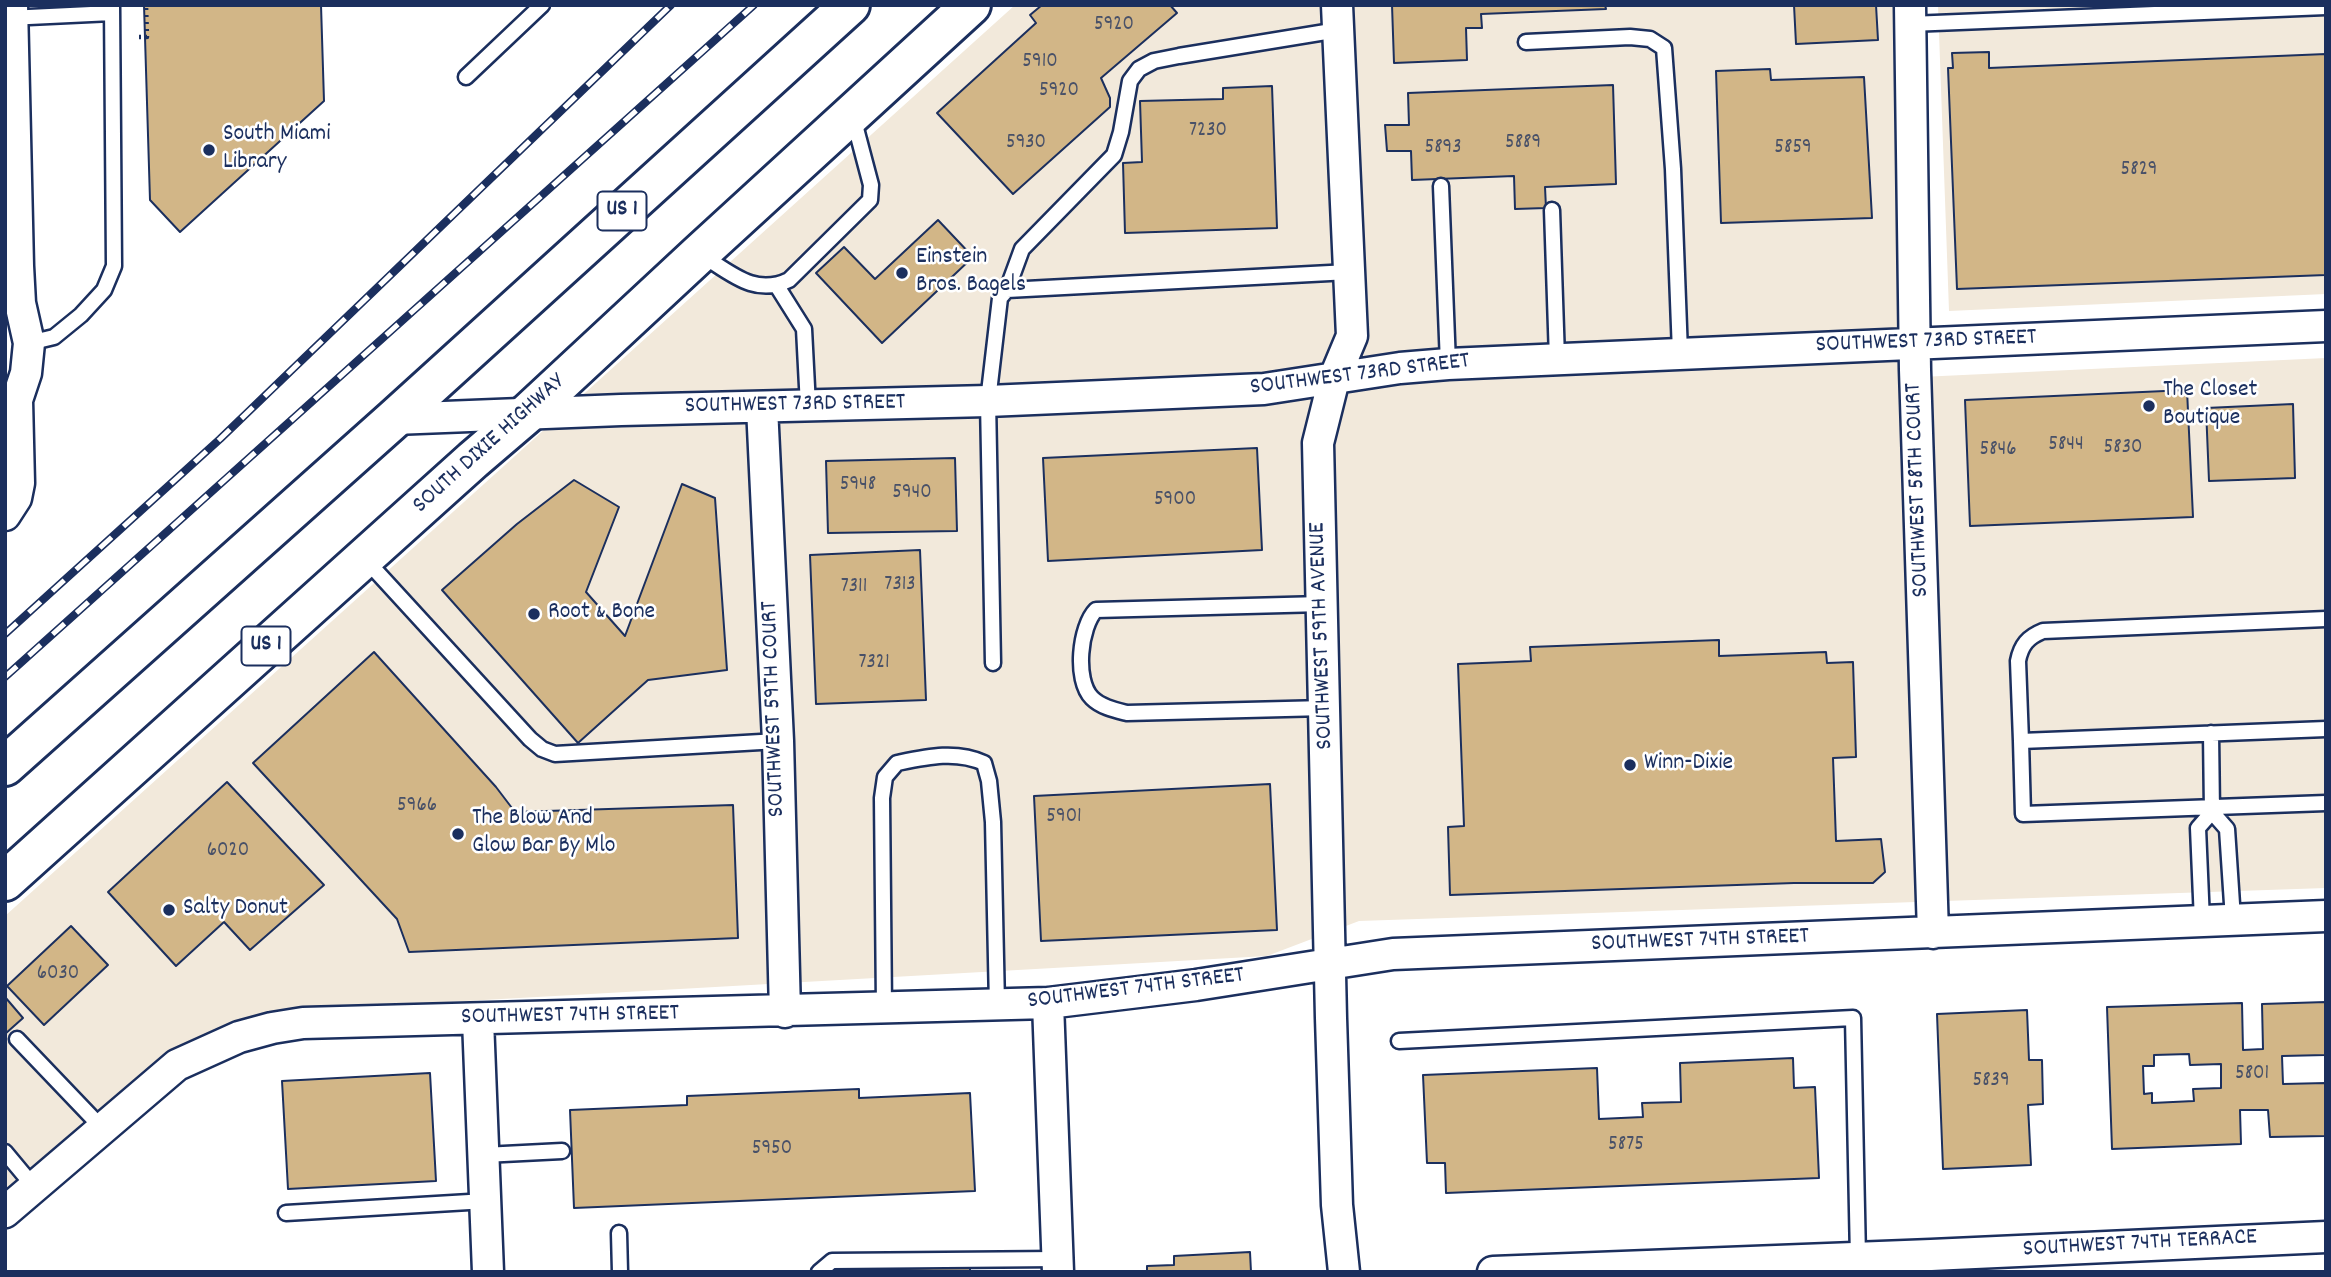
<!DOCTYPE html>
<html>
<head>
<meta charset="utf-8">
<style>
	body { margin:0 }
	#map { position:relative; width:2331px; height:1277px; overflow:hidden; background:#fff; font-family:Dekko,sans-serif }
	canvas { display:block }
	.frame { position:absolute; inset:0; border:7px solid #1b2f5e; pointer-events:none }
</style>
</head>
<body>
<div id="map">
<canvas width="2331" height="1277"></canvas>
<div class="frame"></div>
</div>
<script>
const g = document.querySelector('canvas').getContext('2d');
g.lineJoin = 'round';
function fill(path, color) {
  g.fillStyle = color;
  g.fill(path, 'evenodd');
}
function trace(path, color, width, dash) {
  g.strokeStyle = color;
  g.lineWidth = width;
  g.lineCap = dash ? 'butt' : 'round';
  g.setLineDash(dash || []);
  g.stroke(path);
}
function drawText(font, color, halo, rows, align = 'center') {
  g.font = font + ' Dekko,sans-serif';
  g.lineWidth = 5;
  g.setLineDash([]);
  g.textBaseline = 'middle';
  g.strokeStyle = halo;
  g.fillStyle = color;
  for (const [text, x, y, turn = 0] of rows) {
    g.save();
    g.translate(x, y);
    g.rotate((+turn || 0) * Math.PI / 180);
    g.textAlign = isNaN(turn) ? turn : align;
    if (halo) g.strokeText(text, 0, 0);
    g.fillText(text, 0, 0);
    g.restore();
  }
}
fill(new Path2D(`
	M 1015,5 L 1893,5 L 1899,378 L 2326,358 L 2326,888 L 1359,921 L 1267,956 L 270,1012 L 5,1192 L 5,916 Z
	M 1938,5 L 2326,5 L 2326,294 L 1949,311 Z`), '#f2e9db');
const building = new Path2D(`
	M 144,5 L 321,5 L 324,101 L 180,232 L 150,200 Z
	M 1042,5 L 1170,5 L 1177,13 L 1101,78 L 1110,98 L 1110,107 L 1013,194 L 937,113 L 1036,23 L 1030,15 Z
	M 1392,5 L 1605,5 L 1606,9 L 1481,14 L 1482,28 L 1466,28 L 1467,60 L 1394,63 Z
	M 1794,5 L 1876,5 L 1878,40 L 1796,44 Z
	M 1989,52 L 1989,68 L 2326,54 L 2326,275 L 1957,289 L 1948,68 L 1953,68 L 1952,53 Z
	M 1770,69 L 1771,80 L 1864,77 L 1872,218 L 1721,223 L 1716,71 Z
	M 1613,85 L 1616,184 L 1545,187 L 1546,208 L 1515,209 L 1514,176 L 1412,180 L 1411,151 L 1387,151 L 1385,125 L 1409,125 L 1408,93 Z
	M 1272,86 L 1277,228 L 1125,233 L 1123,163 L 1142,162 L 1140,101 L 1223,99 L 1223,88 Z
	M 938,220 L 973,257 L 882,343 L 816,273 L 844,247 L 875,279 Z
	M 2187,390 L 2193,517 L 1970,526 L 1965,400 Z
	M 2293,404 L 2295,478 L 2209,481 L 2206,408 Z
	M 1257,448 L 1262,550 L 1048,561 L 1043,458 Z
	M 955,458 L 957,531 L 828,533 L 826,461 Z
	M 574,480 L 619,507 L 586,592 L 625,636 L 682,484 L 715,498 L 727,670 L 648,680 L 578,743 L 442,590 L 517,524 Z
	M 920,550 L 926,700 L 816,704 L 810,555 Z
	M 1719,640 L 1719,656 L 1826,652 L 1827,663 L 1853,662 L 1856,757 L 1833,758 L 1836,841 L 1881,839 L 1885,872 L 1873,883 L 1794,883 L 1450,895 L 1448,827 L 1464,826 L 1458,664 L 1531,661 L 1530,647 Z
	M 374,652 L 496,787 L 515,812 L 733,805 L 738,938 L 409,952 L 397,919 L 253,763 Z
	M 227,782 L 324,885 L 250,950 L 224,922 L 176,966 L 108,892 Z
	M 1270,784 L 1277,930 L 1041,941 L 1034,796 Z
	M 71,926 L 108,965 L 44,1025 L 7,986 Z
	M 5,997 L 23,1018 L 5,1034 Z
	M 2326,1002 L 2326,1055 L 2282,1056 L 2283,1084 L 2326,1083 L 2326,1136 L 2270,1137 L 2268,1110 L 2240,1110 L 2241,1144 L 2112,1149 L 2107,1007 L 2242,1003 L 2243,1050 L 2263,1049 L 2262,1004 ZM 2189,1054 L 2190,1065 L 2221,1064 L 2221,1088 L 2193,1089 L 2194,1101 L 2152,1103 L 2152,1093 L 2144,1094 L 2143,1066 L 2154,1066 L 2154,1055 Z
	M 2027,1010 L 2029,1060 L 2042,1060 L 2043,1104 L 2028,1105 L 2031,1165 L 1943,1169 L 1937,1014 Z
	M 1793,1058 L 1794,1088 L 1815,1087 L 1819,1178 L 1446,1193 L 1445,1163 L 1427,1163 L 1423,1075 L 1597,1068 L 1599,1119 L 1643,1117 L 1642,1103 L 1681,1102 L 1680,1063 Z
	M 430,1073 L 436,1181 L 288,1189 L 282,1081 Z
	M 859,1089 L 859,1098 L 970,1093 L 975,1191 L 574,1208 L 570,1110 L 687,1105 L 687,1096 Z
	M 1250,1252 L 1251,1272 L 1147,1272 L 1147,1266 L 1174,1265 L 1174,1256 Z
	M 970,1267 L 970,1272 L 861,1272 L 861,1270 Z`);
fill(building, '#d2b687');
trace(building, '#1b2f5e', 2);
const lane = new Path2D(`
	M 8,18 L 112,13
	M 1910,24 L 2326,7
	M 1526,42 L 1630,37 L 1650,39 L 1664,48 L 1673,169 L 1680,353
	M 466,77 L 542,5
	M 1441,186 L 1448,364
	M 1552,210 L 1557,359
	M 700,254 C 730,272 754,297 789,280 L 870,200 L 871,185 L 853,117
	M 777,286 L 804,329 L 808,406
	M 1007,290 L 1022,249 L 1114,155 L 1121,132 L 1130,81 L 1139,69 L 1154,61 L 1179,56 L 1338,30
	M 29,343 L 54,337 L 81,315 L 104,290 L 114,266 L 112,5
	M 366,560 L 530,739 L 542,749 L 555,754 L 778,741
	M 1322,604 L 1096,610 C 1080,626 1074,680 1092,698 C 1101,707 1115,710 1127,713 L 1325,708
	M 2326,619 L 2043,631 C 2028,637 2021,645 2018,661 L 2021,741 L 2326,729
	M 993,663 L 988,401 L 1000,298 L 1007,290 L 1349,272
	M 2021,741 L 2023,814 L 2326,803
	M 2212,812 L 2227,829 L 2233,919
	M 2202,921 L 2198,828 L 2212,812 L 2211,733
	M 884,1008 L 882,798 L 885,777 L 897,763 C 926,757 956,750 984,763 L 989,781 L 993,822 L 997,1005
	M 17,1039 L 103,1129
	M 1399,1041 L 1853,1018 L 1858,1258
	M 5,1152 L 35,1188
	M 484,1155 L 562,1151
	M 286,1213 L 486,1201
	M 619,1233 L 620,1272
	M 819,1272 L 832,1261 L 1057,1259`);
const street = new Path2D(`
	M 1337,5 L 1352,336 L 1334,379 L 1318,443 L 1331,1018 L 1337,1205 L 1344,1272
	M 1910,5 L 1915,370 L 1933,933
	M 762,407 L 778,741 L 785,1012
	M 394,419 L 621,410 L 988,401 L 1264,389 L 1400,368 L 1448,364 L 2326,326
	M 5,515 L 16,498 L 19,483 L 17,400 L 26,373 L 29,343 L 20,303 L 18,266 L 12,5
	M 1048,1003 L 1058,1272
	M 478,1020 L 488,1272
	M 5,1212 L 177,1065 L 239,1037 L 272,1028 L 303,1023 L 1048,1003 L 1196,985 L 1393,954 L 2326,916
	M 1493,1272 L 1931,1255 L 2326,1237`);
const highway = new Path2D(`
	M 5,766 L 394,419 L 850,5
	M 5,881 L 473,460 L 528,413 L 699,254 L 971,5`);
trace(lane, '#1b2f5e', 19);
trace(street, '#1b2f5e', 35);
trace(highway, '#1b2f5e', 44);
trace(new Path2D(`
	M 139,37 L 147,37 L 146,5`), '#1b2f5e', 4.5, [2, 5]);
trace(lane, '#fff', 14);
trace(street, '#fff', 30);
trace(highway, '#fff', 38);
const rail = new Path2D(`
	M 5,634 L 220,439 L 671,5
	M 5,677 L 754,5`);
trace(rail, '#1b2f5e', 8);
trace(rail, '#fff', 5, [16]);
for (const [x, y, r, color] of [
	[209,150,7,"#1b2f5e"],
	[902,273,7,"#1b2f5e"],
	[2149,406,7,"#1b2f5e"],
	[534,614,7,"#1b2f5e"],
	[1630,765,7,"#1b2f5e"],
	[458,834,7,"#1b2f5e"],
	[169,910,7,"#1b2f5e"]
]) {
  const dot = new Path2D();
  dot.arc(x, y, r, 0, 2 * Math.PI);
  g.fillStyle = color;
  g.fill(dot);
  trace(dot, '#fff', 2.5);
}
drawText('21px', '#495168', null, [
	["5920",1114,26],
	["5910",1040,63],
	["5920",1059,92],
	["7230",1208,132],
	["5930",1026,144],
	["5889",1523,144],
	["5893",1443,149],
	["5859",1793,149],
	["5829",2139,171],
	["5844",2066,446],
	["5830",2123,449],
	["5846",1998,451],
	["5948",858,486],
	["5940",912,494],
	["5900",1175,501],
	["7313",900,586],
	["7311",854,588],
	["7321",874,664],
	["5966",417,807],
	["5901",1064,818],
	["6020",228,852],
	["6030",58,975],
	["5801",2252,1075],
	["5839",1991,1082],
	["5875",1626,1146],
	["5950",772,1150]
]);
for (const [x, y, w] of [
	[622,211,49],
	[266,646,49]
]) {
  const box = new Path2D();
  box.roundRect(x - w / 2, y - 19.5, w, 39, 5);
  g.fillStyle = '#fff';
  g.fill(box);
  trace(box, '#1b2f5e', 2);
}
drawText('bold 23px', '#1b2f5e', null, [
	["US 1",622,211],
	["US 1",266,646]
]);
drawText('24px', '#1b2f5e', '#fff', [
	["South Miami",223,136],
	["Library",223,164],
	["Einstein",916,259],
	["Bros. Bagels",916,287],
	["The Closet",2163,392],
	["Boutique",2163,420],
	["Root & Bone",548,614],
	["Winn-Dixie",1644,765],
	["The Blow And",472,820],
	["Glow Bar By Mlo",472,848],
	["Salty Donut",183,910]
], 'left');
drawText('24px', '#1b2f5e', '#fff', [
	["SOUTHWEST 73RD STREET",1926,343,-2],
	["SOUTHWEST 73RD STREET",1360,376,-7],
	["SOUTHWEST 73RD STREET",795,406,-1],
	["SOUTH DIXIE HIGHWAY",490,445,-42],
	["SOUTHWEST 58TH COURT",1919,490,-92],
	["SOUTHWEST 59TH AVENUE",1323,636,-92],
	["SOUTHWEST 59TH COURT",775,709,-92],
	["SOUTHWEST 74TH STREET",1700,942,-2],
	["SOUTHWEST 74TH STREET",1136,990,-7],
	["SOUTHWEST 74TH STREET",570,1017,-1],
	["SOUTHWEST 74TH TERRACE",2140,1245,-3]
]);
</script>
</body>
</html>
